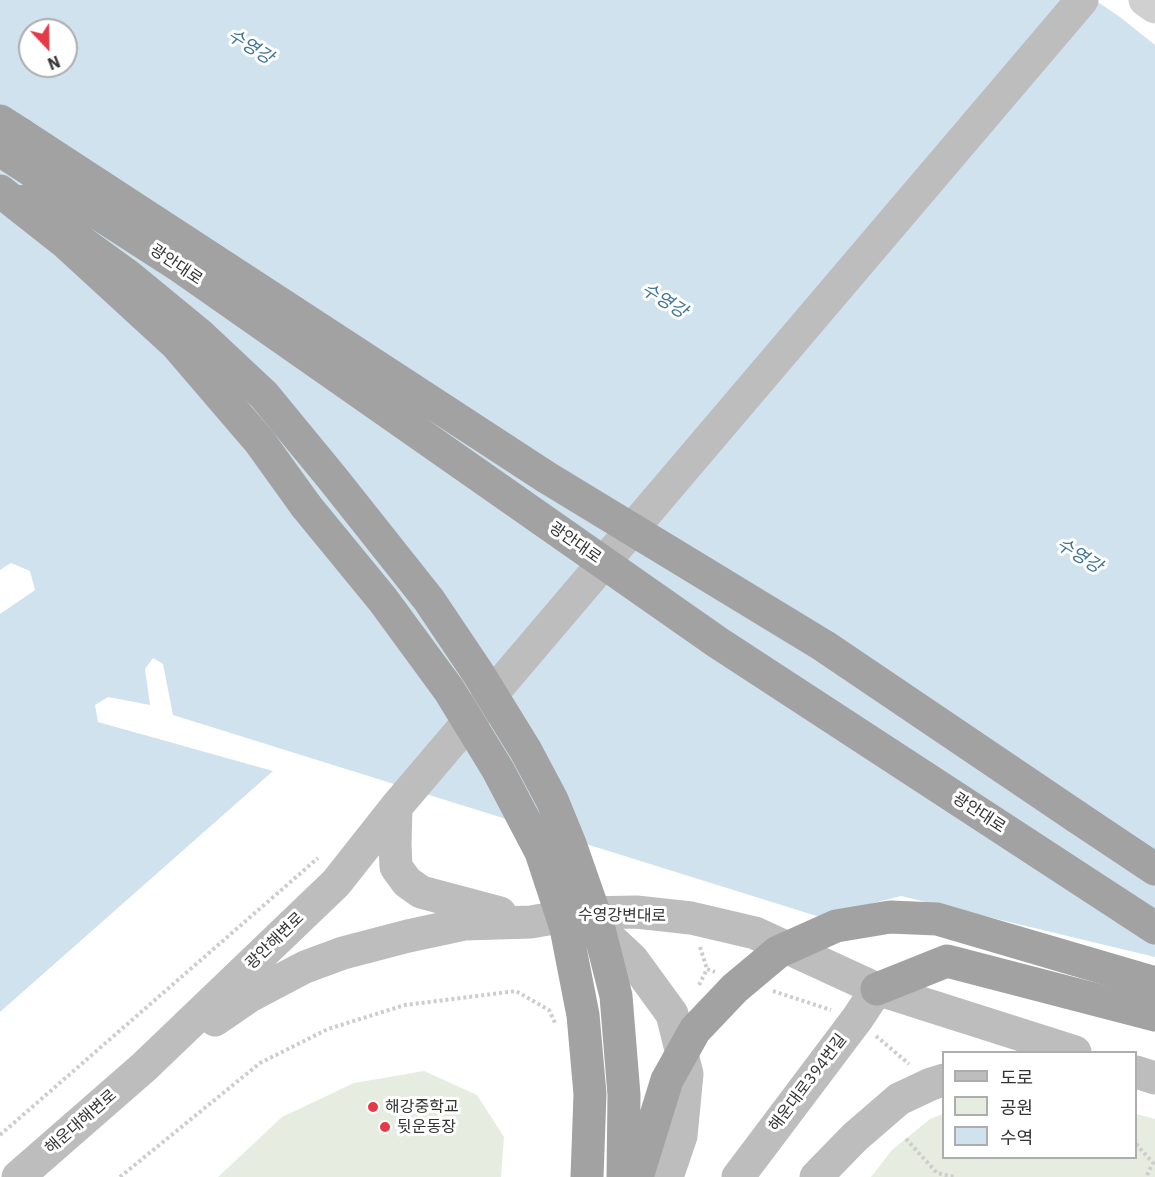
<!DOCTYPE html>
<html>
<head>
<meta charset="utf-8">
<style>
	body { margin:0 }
	#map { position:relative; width:1155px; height:1177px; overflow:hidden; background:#fff; font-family:"IBM Plex Sans","Noto Sans KR",sans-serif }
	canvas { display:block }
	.legend { position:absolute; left:942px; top:1051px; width:195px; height:108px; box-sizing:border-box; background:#fff; border:2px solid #adadad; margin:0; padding:8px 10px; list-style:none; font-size:18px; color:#333 }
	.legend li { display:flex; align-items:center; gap:12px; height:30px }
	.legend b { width:30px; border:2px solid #adadad }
	.north { position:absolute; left:18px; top:18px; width:60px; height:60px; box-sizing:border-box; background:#fff; border:2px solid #adadad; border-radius:50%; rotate:158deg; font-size:16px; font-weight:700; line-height:24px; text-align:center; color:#333 }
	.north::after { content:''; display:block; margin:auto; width:21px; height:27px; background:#e63946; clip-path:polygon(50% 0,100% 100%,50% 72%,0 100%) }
</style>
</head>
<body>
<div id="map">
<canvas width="1155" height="1177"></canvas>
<ul class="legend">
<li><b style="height:8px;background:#bdbdbd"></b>도로</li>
<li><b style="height:16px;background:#e6ecdf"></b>공원</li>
<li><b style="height:16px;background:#cfe2ee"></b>수역</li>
</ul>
<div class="north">N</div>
</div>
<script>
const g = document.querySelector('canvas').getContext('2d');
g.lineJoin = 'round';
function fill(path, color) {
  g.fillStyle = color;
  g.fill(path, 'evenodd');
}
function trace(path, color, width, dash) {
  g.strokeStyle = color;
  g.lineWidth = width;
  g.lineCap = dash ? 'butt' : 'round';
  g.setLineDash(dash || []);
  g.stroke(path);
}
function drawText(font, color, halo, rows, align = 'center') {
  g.font = font + ' "IBM Plex Sans","Noto Sans KR",sans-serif';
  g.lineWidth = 6;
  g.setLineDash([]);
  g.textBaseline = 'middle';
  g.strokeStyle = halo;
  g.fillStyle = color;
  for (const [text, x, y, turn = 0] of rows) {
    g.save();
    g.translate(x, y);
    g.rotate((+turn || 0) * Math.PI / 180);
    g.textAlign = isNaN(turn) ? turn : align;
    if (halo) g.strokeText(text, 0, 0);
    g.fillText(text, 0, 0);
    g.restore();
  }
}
fill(new Path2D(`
	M 424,1071 L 477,1095 L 504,1137 L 501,1177 L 218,1177 L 282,1117 L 354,1083 Z
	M 943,1114 L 944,1158 L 1136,1158 L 1136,1114 L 1155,1119 L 1155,1177 L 871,1177 L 892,1150 L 930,1119 Z`), '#e6ecdf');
fill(new Path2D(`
	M 0,0 L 1095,0 L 1120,17 L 1155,45 L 1155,957 L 901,896 L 866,905 L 855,928 L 173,715 L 163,664 L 153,658 L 145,669 L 150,705 L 108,697 L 95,705 L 98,722 L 273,771 L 0,1012 L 0,614 L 35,590 L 30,571 L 11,563 L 0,570 ZM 30,30 L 66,30 L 66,66 L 30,66 Z`), '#cfe2ee');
trace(new Path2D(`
	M 700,947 L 707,969
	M 699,985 L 707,969 L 715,972
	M 773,991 L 831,1010
	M 876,1036 L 909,1064
	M 0,1135 L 318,858
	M 906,1139 L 937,1173 L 955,1177
	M 1136,1144 L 1153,1163 L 1146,1177
	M 120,1177 L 260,1063 L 328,1029 L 405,1005 L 516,991 L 549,1010 L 556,1025`), '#cdcdcd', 4, [3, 3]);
trace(new Path2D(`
	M 1145,0 L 1155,7`), '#d0d0d0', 33);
trace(new Path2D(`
	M 396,807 L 395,845 L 396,867 L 407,882 L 421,892 L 500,913
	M 588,918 L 632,959 L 672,1014 L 687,1074 L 681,1136 L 667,1177
	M 215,1020 L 250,996 L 305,967 L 343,953 L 408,936 L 464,924 L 531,922 L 582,913 L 636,912 L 691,918 L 755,933 L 877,989 L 1075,1052
	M 1136,1072 L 1155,1078
	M 18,1177 L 144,1067 L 336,883 L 396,807 L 1082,0
	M 738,1177 L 857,1019 L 877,989
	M 816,1177 L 855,1137 L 899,1099 L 931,1084 L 944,1080`), '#bdbdbd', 33);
trace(new Path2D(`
	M 0,121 L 22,135
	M 0,191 L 66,243 L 176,344 L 260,442 L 306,506
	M 1077,817 L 1155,869
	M 877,989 L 947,961 L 1155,1015`), '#a2a2a2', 33);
trace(new Path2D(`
	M 22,135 L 546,477 L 824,646 L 1077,817
	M 0,150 L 181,267 L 717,642 L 1155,928
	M 25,201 L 127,275 L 200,335 L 264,395 L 333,479 L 429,600 L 478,673 L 526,751 L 552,800 L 570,844 L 597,921 L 616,996 L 624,1095 L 623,1177
	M 306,506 L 383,600 L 449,690 L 498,770 L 541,852 L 566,928 L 583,1015 L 590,1094 L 587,1177
	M 637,1177 L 667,1080 L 695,1030 L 735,988 L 778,952 L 836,926 L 890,917 L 937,919 L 1155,983`), '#a2a2a2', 33);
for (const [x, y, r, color] of [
	[373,1107,6,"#e63946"],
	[385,1127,6,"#e63946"]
]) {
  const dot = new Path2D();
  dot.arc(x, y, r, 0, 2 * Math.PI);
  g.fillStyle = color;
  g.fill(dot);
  trace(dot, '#fff', 2);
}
drawText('16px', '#333', '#fff', [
	["광안대로",176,265,34],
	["광안대로",575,543,35],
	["광안대로",979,813,33],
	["수영강변대로",622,916,1],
	["광안해변로",275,941,-44],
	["해운대로394번길",808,1083,-53],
	["해운대해변로",81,1122,-41]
]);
drawText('16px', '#333', '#fff', [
	["해강중학교",385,1107],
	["뒷운동장",397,1127]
], 'left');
drawText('italic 18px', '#3f7597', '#fff', [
	["수영강",250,47,32],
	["수영강",664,301,32],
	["수영강",1079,556,32]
]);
</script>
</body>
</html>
